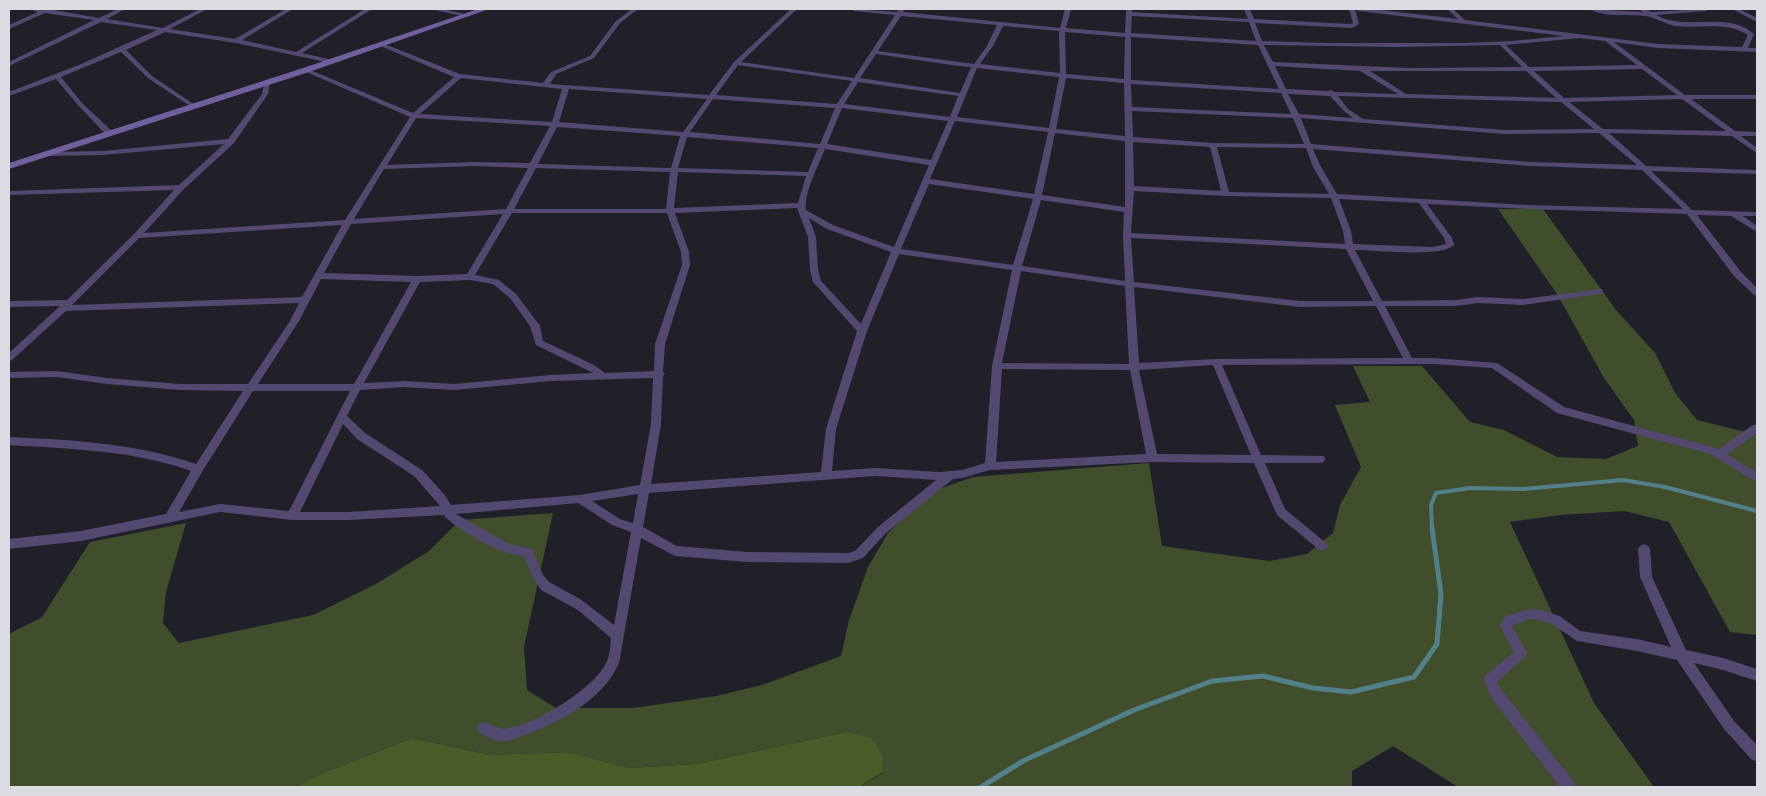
<!DOCTYPE html>
<html>
<head>
<meta charset="utf-8">
<style>
	body { margin:0 }
	#map { position:relative; width:1766px; height:796px; overflow:hidden; background:#1f2028; font-family:Jost,sans-serif }
	canvas { display:block }
	.frame { position:absolute; inset:0; border:10px solid #dbdce1; pointer-events:none }
</style>
</head>
<body>
<div id="map">
<canvas width="1766" height="796"></canvas>
<div class="frame"></div>
</div>
<script>
const g = document.querySelector('canvas').getContext('2d');
g.lineJoin = 'round';
function fill(path, color) {
  g.fillStyle = color;
  g.fill(path, 'evenodd');
}
function trace(path, color, width, dash) {
  g.strokeStyle = color;
  g.lineWidth = width;
  g.lineCap = dash ? 'butt' : 'round';
  g.setLineDash(dash || []);
  g.stroke(path);
}
fill(new Path2D(`
	M 1498,209 L 1543,209 L 1616,310 L 1655,353 L 1675,393 L 1697,420 L 1757,435 L 1757,635 L 1730,632 L 1669,522 L 1624,511 L 1560,515 L 1510,522 L 1594,703 L 1654,787 L 1458,787 L 1393,746 L 1352,771 L 1352,787 L 859,787 L 883,773 L 846,732 L 696,764 L 629,768 L 566,752 L 491,755 L 412,738 L 323,773 L 295,787 L 9,787 L 9,634 L 42,617 L 90,542 L 186,523 L 166,592 L 163,623 L 179,643 L 313,615 L 376,584 L 429,551 L 460,520 L 553,513 L 524,647 L 527,690 L 556,708 L 633,708 L 716,696 L 762,685 L 841,656 L 849,620 L 868,567 L 888,533 L 928,493 L 973,477 L 1149,463 L 1162,546 L 1269,561 L 1307,554 L 1333,533 L 1340,505 L 1361,467 L 1335,405 L 1370,402 L 1353,366 L 1422,366 L 1470,422 L 1504,430 L 1557,457 L 1606,459 L 1638,446 L 1634,420 L 1604,378 L 1557,294 Z`), '#404e2c');
fill(new Path2D(`
	M 846,732 L 871,738 L 882,754 L 883,772 L 859,787 L 295,787 L 323,773 L 412,738 L 491,755 L 567,752 L 629,768 L 696,764 Z`), '#485c27');
trace(new Path2D(`
	M 1432,529 L 1431,505 L 1436,493 L 1470,488 L 1524,489 L 1623,480 L 1665,487 L 1757,511`), '#528088', 4);
trace(new Path2D(`
	M 981,787 L 1023,761 L 1134,710 L 1212,681 L 1263,676 L 1313,688 L 1351,692 L 1414,677 L 1437,644 L 1441,594 L 1432,528`), '#528088', 5);
fill(new Path2D(`
	M 30,9 L 48,9 L 99,18 L 118,9 L 125,9 L 107,19 L 163,28 L 200,9 L 207,9 L 170,29 L 235,39 L 286,9 L 293,9 L 242,40 L 296,52 L 365,9 L 372,9 L 302,53 L 333,60 L 333,62 L 331,63 L 236,43 L 165,32 L 126,50 L 152,76 L 195,105 L 197,106 L 193,108 L 148,78 L 121,52 L 61,77 L 82,103 L 113,132 L 114,134 L 110,136 L 107,136 L 78,105 L 56,79 L 9,96 L 9,92 L 81,64 L 157,30 L 101,22 L 9,66 L 9,62 L 94,20 L 45,13 L 9,29 L 9,25 L 38,12 Z
	M 430,9 L 442,9 L 470,15 L 467,17 Z
	M 632,9 L 638,9 L 620,23 L 594,58 L 556,74 L 550,84 L 709,95 L 734,62 L 791,9 L 797,9 L 741,62 L 854,78 L 895,15 L 854,11 L 851,9 L 897,12 L 899,9 L 905,9 L 903,12 L 1060,28 L 1065,9 L 1071,9 L 1066,28 L 1125,33 L 1126,9 L 1132,9 L 1132,12 L 1248,19 L 1244,9 L 1250,9 L 1254,19 L 1351,24 L 1353,23 L 1349,9 L 1355,9 L 1359,24 L 1352,28 L 1255,23 L 1262,41 L 1328,43 L 1465,43 L 1512,41 L 1564,36 L 1359,11 L 1356,9 L 1372,9 L 1458,19 L 1447,9 L 1453,9 L 1465,20 L 1658,44 L 1742,47 L 1748,35 C 1725,21 1700,29 1675,26 C 1665,24 1654,17 1646,16 C 1628,14 1605,18 1589,9 L 1643,12 L 1639,9 L 1646,9 L 1651,12 L 1709,9 L 1706,11 L 1656,15 C 1687,32 1727,10 1754,34 L 1748,48 L 1757,48 L 1757,52 L 1658,48 L 1614,42 L 1685,95 L 1757,95 L 1757,99 L 1691,99 L 1735,131 L 1757,132 L 1757,136 L 1741,136 L 1757,148 L 1757,153 L 1732,136 L 1609,133 L 1646,166 L 1757,170 L 1757,174 L 1651,171 L 1692,210 L 1757,212 L 1757,216 L 1743,216 L 1757,226 L 1757,232 L 1731,216 L 1697,215 L 1741,272 L 1757,288 L 1757,296 L 1754,295 L 1734,276 L 1687,214 L 1527,209 L 1427,204 L 1452,238 L 1454,245 C 1441,258 1376,250 1355,250 L 1382,301 L 1456,300 L 1478,297 L 1523,299 L 1602,289 L 1603,291 L 1602,293 L 1599,294 L 1523,305 L 1478,303 L 1456,306 L 1385,306 L 1412,358 L 1434,358 L 1497,363 L 1564,407 L 1719,449 L 1753,425 L 1757,424 L 1757,433 L 1727,454 L 1757,473 L 1757,482 L 1710,454 L 1557,413 L 1492,368 L 1434,364 L 1222,365 L 1261,455 L 1324,456 L 1325,459 L 1324,462 L 1320,463 L 1265,463 L 1285,509 L 1326,543 L 1328,546 L 1326,549 L 1322,551 L 1318,549 L 1277,515 L 1254,463 L 1152,462 L 990,470 L 962,478 L 953,479 L 886,533 L 863,558 L 848,563 L 747,562 L 675,556 L 641,538 L 619,663 C 603,699 565,719 530,733 C 521,736 510,742 501,741 C 493,741 486,736 479,732 L 477,728 L 479,724 L 484,722 C 491,724 498,729 506,729 C 534,725 596,688 607,661 C 610,655 610,646 611,638 L 578,610 L 541,590 L 533,578 L 524,556 C 518,555 511,554 505,552 C 492,548 450,525 444,515 L 348,520 L 292,520 L 220,512 L 81,541 L 9,549 L 9,539 L 81,531 L 166,514 L 191,471 C 133,450 70,449 9,445 L 9,437 C 71,440 136,443 196,464 L 243,391 L 180,390 L 107,384 L 57,377 L 9,378 L 9,372 L 57,371 L 107,378 L 180,384 L 248,384 L 290,321 L 299,303 L 66,311 L 12,360 L 9,361 L 9,353 L 60,306 L 9,307 L 9,301 L 67,300 L 134,234 L 174,190 L 9,195 L 9,191 L 179,185 L 224,144 L 103,155 L 46,156 L 42,154 L 43,152 L 103,151 L 228,139 L 262,94 L 264,83 L 267,81 L 270,83 L 268,94 L 234,143 L 184,189 L 144,233 L 345,220 L 410,117 L 304,71 L 304,69 L 308,69 L 413,113 L 454,77 L 378,45 L 378,43 L 382,43 L 460,74 L 543,83 L 551,72 L 590,56 L 616,21 ZM 901,16 L 997,25 L 987,46 L 974,64 L 878,51 ZM 1132,16 L 1249,22 L 1256,41 L 1131,33 ZM 1003,26 L 1059,31 L 1060,73 L 980,64 L 993,46 ZM 1065,32 L 1125,37 L 1124,79 L 1066,74 ZM 1131,37 L 1258,45 L 1279,89 L 1131,80 ZM 1579,38 L 1605,41 L 1637,65 L 1529,67 L 1506,45 ZM 1264,45 L 1396,47 L 1500,45 L 1522,67 L 1410,68 L 1273,62 ZM 876,54 L 959,66 L 971,67 L 960,93 L 860,78 ZM 738,65 L 852,81 L 837,104 L 716,95 ZM 1275,66 L 1360,71 L 1398,94 L 1334,92 L 1331,90 L 1328,91 L 1286,89 ZM 977,68 L 1059,77 L 1049,128 L 957,117 ZM 1642,69 L 1677,95 L 1564,98 L 1534,71 ZM 1370,71 L 1526,71 L 1556,98 L 1406,94 ZM 461,78 L 562,89 L 552,122 L 420,114 ZM 1066,78 L 1124,83 L 1125,136 L 1056,129 ZM 858,82 L 958,96 L 950,117 L 844,104 ZM 1131,84 L 1281,93 L 1291,114 L 1132,107 ZM 569,89 L 707,99 L 683,132 L 559,122 ZM 1288,94 L 1330,96 L 1344,111 L 1353,118 L 1299,114 ZM 1338,96 L 1561,102 L 1594,129 L 1505,130 L 1363,119 L 1348,109 ZM 713,99 L 835,108 L 820,144 L 690,132 ZM 1682,99 L 1726,131 L 1603,129 L 1569,102 ZM 842,108 L 948,121 L 931,160 L 827,144 ZM 1132,111 L 1293,118 L 1304,144 L 1213,143 L 1133,137 ZM 416,118 L 550,126 L 530,163 L 475,162 L 387,165 ZM 1301,118 L 1505,134 L 1599,133 L 1637,165 L 1531,162 L 1311,144 ZM 955,121 L 1048,132 L 1034,194 L 930,179 ZM 557,127 L 680,136 L 671,168 L 538,164 ZM 1055,133 L 1125,141 L 1125,207 L 1042,195 ZM 687,137 L 818,148 L 808,172 L 678,168 ZM 1133,142 L 1210,147 L 1221,191 L 1134,186 ZM 1217,147 L 1306,148 L 1313,167 L 1329,194 L 1229,192 ZM 825,149 L 929,165 L 894,247 L 833,225 L 806,210 C 803,195 819,164 825,149 ZM 1313,149 L 1531,166 L 1642,170 L 1683,209 L 1527,205 L 1337,194 L 1321,167 ZM 475,166 L 528,168 L 506,209 L 354,219 L 384,169 ZM 536,168 L 670,172 L 666,209 L 514,209 ZM 678,172 L 806,176 L 798,203 L 674,208 ZM 929,184 L 1033,199 L 1013,265 L 901,249 ZM 1134,191 L 1226,196 L 1331,198 L 1343,231 L 1345,244 L 1131,233 ZM 1339,199 L 1419,203 L 1444,238 L 1446,244 L 1433,247 L 1353,244 L 1351,231 ZM 1041,200 L 1124,212 L 1123,235 L 1125,281 L 1022,266 ZM 797,208 L 808,237 L 810,270 L 813,282 L 857,331 L 826,429 L 821,472 L 651,484 L 661,424 L 663,376 L 665,374 L 663,372 L 665,344 L 690,265 L 689,252 L 675,213 ZM 512,213 L 667,213 L 681,252 L 682,265 L 655,344 L 654,371 L 605,373 L 594,365 L 543,341 L 540,326 L 516,294 L 499,280 L 475,275 ZM 503,214 L 467,274 L 417,276 L 324,273 L 351,224 ZM 809,218 L 827,229 L 891,252 L 861,324 L 821,281 L 818,270 L 816,237 ZM 342,225 L 302,297 L 72,305 L 139,238 ZM 1131,238 L 1346,249 L 1373,301 L 1300,301 L 1134,282 ZM 899,254 L 1012,270 L 992,366 L 985,463 L 962,470 L 940,472 L 875,468 L 832,471 L 836,429 L 867,331 ZM 1021,271 L 1125,286 L 1129,364 L 1002,363 ZM 321,279 L 411,282 L 354,384 L 258,384 L 299,321 ZM 470,280 L 493,284 L 510,298 L 530,326 L 536,345 L 593,373 L 551,375 L 454,384 L 404,381 L 364,383 L 420,282 ZM 1134,287 L 1300,307 L 1376,306 L 1403,358 L 1216,359 L 1139,363 ZM 1213,365 L 1251,455 L 1157,454 L 1139,370 ZM 1002,369 L 1130,370 L 1146,454 L 996,462 ZM 653,378 L 651,424 L 640,485 L 580,495 L 451,505 L 444,494 L 422,470 L 365,433 L 347,416 L 360,390 L 404,387 L 454,390 L 551,381 ZM 253,391 L 350,391 L 289,511 L 220,504 L 179,512 L 202,472 ZM 343,424 L 357,439 L 414,476 L 440,506 L 348,512 L 300,512 ZM 875,476 L 936,480 L 878,527 L 855,551 L 848,553 L 747,552 L 677,546 L 643,527 L 649,493 ZM 638,494 L 633,523 L 620,519 L 592,501 ZM 578,503 L 612,525 L 631,532 L 614,625 L 580,599 L 549,582 L 543,575 L 532,549 L 509,544 L 456,514 Z
	M 1732,9 L 1739,9 L 1757,18 L 1757,22 Z
	M 1644,544 L 1648,546 L 1650,549 L 1652,577 L 1686,650 L 1723,658 L 1757,669 L 1757,681 L 1723,670 L 1694,663 L 1734,721 L 1757,745 L 1757,761 L 1752,760 L 1724,729 L 1677,660 L 1637,651 L 1577,641 L 1552,624 L 1541,620 L 1529,619 L 1512,626 L 1527,653 L 1525,657 L 1497,682 L 1500,688 L 1574,782 L 1576,787 L 1560,787 L 1490,696 L 1484,680 L 1485,676 L 1514,652 L 1500,626 L 1504,617 L 1529,609 L 1541,610 L 1560,616 L 1580,631 L 1637,639 L 1671,647 L 1640,577 L 1638,549 L 1640,546 Z`), '#534970');
fill(new Path2D(`
	M 478,9 L 489,9 L 309,72 L 9,169 L 9,163 L 303,68 Z`), '#705f9d');
</script>
</body>
</html>
